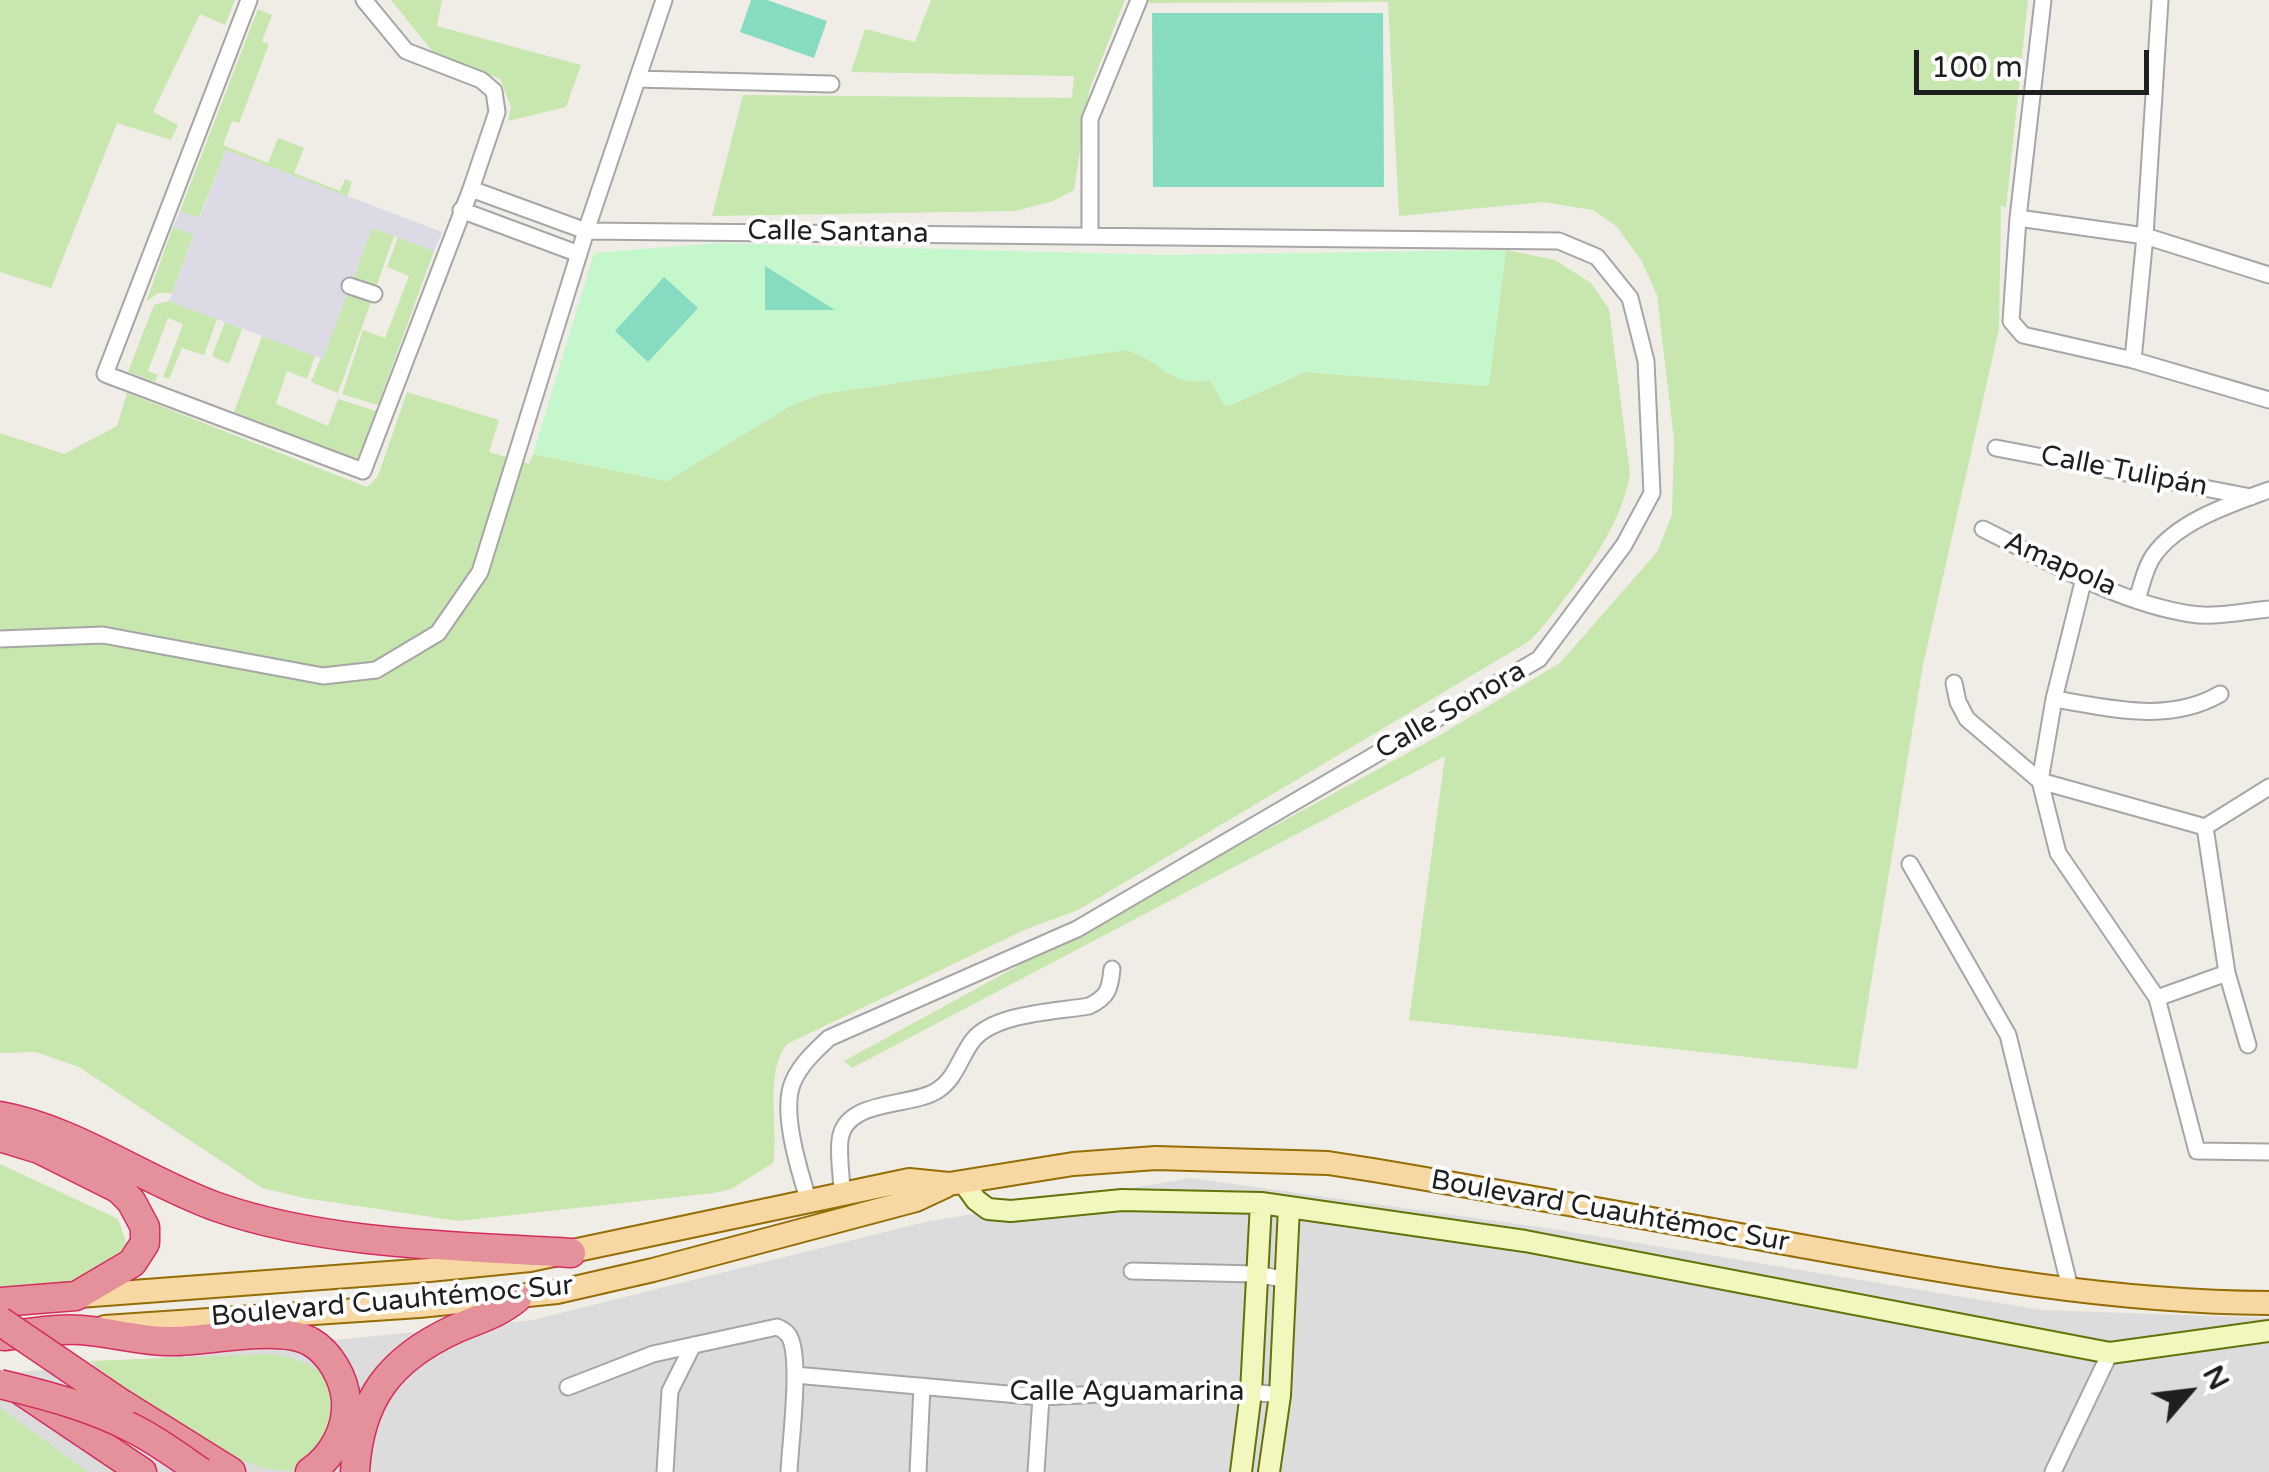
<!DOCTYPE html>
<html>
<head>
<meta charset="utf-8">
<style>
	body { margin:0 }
	#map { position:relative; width:2269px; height:1472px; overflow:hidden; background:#f0ede6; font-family:"Varela Round",sans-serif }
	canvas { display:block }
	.north { position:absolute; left:2139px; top:1342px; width:100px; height:100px; -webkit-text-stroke:8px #fff; paint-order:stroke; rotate:62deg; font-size:28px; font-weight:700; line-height:40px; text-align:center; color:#1f1f1f }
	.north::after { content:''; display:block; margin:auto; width:35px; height:45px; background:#1f1f1f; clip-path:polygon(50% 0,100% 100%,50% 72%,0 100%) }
	.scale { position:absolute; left:1914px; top:50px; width:235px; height:45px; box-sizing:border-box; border:5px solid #1f1f1f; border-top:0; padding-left:12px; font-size:30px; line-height:35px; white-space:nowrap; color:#1f1f1f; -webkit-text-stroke:8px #fff; paint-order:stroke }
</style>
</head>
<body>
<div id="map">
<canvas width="2269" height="1472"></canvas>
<div class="north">N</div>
<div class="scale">100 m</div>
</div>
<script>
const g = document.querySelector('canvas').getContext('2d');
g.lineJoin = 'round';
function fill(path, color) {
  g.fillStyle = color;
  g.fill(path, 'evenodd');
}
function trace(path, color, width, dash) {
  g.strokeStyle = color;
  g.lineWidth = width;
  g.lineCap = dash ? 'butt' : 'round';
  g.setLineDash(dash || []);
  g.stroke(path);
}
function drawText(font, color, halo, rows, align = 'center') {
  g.font = font + ' "Varela Round",sans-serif';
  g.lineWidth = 8;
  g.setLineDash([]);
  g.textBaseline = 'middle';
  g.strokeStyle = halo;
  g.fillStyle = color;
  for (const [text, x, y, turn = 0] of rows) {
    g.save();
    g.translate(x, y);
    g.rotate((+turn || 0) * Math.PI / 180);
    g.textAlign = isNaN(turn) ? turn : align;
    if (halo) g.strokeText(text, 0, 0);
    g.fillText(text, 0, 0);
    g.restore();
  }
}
fill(new Path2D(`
	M 1191,1178 L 1553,1229 L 2042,1310 L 2269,1318 L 2269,1472 L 0,1472 L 0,1374 L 533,1320 L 925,1222 Z`), '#dddcdc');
fill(new Path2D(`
	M 0,0 L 235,0 L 225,25 L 200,14 L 153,112 L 178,125 L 171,140 L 117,123 L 51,288 L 0,272 Z
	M 391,0 L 442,0 L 437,26 L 581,65 L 566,107 L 508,121 L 511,107 L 500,79 L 436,56 Z
	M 931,0 L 1125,0 L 1089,91 L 1074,190 L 1053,201 L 1015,211 L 712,216 L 743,95 L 1072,98 L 1074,76 L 851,72 L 865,29 L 915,42 Z
	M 1147,0 L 2028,0 L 2006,208 L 2001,205 L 1999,329 L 1923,665 L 1857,1069 L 1409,1020 L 1445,756 L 852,1068 L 844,1061 L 1435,738 L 1560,663 L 1657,552 L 1672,515 L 1674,440 L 1657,295 L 1641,260 L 1616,226 L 1593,210 L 1543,202 L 1399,216 L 1388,2 L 1146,3 Z
	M 258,9 L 272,15 L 262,41 L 269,44 L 239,123 L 232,121 L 223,145 L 268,163 L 278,138 L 304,148 L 294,173 L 340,191 L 345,179 L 352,182 L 347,197 L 226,150 L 199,218 L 180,211 Z
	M 173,227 L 194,234 L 172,293 L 158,293 L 146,302 Z
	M 372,227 L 394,236 L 375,290 L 352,282 Z
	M 398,237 L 434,251 L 378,405 L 342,394 L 363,330 L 385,338 L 409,276 L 387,267 Z
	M 1506,250 L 1555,260 L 1591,283 L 1609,309 L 1630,474 C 1620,532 1577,583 1541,629 L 1528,642 L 1078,910 L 1024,930 L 787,1044 C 763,1075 780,1126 773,1163 L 731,1189 L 714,1193 L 458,1221 L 304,1198 L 262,1188 L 79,1067 L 36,1052 L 0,1053 L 0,433 L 64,454 L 117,426 L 127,393 L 367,487 L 378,476 L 407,392 L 499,420 L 489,452 L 529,464 L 533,454 L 667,481 L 790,406 L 821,394 L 1125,350 C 1160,358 1169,388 1210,380 L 1226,407 L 1305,372 L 1488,386 Z
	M 348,290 L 372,299 L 338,393 L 311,382 Z
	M 169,301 L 217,319 L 204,355 L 182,348 L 169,379 L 163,377 L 183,324 L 168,318 L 148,371 L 158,375 L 155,382 L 128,372 L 154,305 Z
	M 225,322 L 242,329 L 229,364 L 212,356 Z
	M 262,336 L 315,356 L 307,379 L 287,371 L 276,404 L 328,426 L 338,399 L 376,411 L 357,460 L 234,412 Z
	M 0,1164 L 118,1219 L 128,1247 C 108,1290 40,1284 0,1288 Z
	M 274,1354 C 349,1370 339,1396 318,1459 C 309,1463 300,1469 290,1471 C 229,1472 136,1396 89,1361 Z
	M 0,1407 L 0,1408 L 88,1472 L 0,1472 Z`), '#c7e7ae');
fill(new Path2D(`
	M 717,243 L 1165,255 L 1506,250 L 1489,386 L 1305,372 L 1225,407 L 1210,380 C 1168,388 1160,358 1125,350 L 821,394 L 790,406 L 667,481 L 533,454 L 594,253 Z`), '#c5f7cc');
fill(new Path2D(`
	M 751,0 L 767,0 L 827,21 L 814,58 L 740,32 Z
	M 1152,13 L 1383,13 L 1384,187 L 1153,187 Z
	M 765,266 L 835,310 L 765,310 Z
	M 664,277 L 698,308 L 648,362 L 615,331 Z`), '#87dbc0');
fill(new Path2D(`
	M 226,150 L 442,232 L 434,251 L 372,228 L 323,359 L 169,301 L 194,235 L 173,227 L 180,211 L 200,218 Z`), '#dbdae5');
const street = new Path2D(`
	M 249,0 L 105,374 L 363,471 L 471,189 L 497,112 L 494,91 L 481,80 L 406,51 L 364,0
	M 2043,0 L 2018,218 L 2011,321 L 2023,335 L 2133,360 L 2269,400
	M 637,79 L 831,84
	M 471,189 L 586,231 L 1559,241 L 1597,257 L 1630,298 L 1646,361 L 1652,493 L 1624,545 L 1539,659 L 1077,929 L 829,1038 C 815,1051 800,1065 793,1082 C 780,1111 800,1173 809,1202
	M 461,210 L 579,254
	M 2018,218 L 2145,236 L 2269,275
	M 1090,236 L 1090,119 L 1139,0
	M 350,286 L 374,294
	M 2133,360 L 2145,236 L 2160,0
	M 1996,448 L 2251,497
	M 1983,529 C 2048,561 2118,603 2191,614 C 2215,618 2245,611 2269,609
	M 2084,578 L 2054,699 L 2040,781 L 2058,853 L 2157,998 L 2197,1151 L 2269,1152
	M 2137,599 C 2142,585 2145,567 2154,555 C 2178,521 2231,504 2269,490
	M 0,639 L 103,635 L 323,676 L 376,670 L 438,633 L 480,572 L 586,231 L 664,0
	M 1954,683 L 1958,702 L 1967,719 L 2040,781 L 2205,827 L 2269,787
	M 2054,699 C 2111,708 2168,724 2220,694
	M 2205,827 L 2227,973 L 2248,1045
	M 1910,864 L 2008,1035 L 2071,1292
	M 2157,998 L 2227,973
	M 842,1194 C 842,1177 838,1157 840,1140 C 845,1098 911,1108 938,1090 C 956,1078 960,1057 973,1040 C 995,1013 1055,1012 1089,1006 C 1108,997 1110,989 1112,969
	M 1132,1271 L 1255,1274 L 1283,1279
	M 795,1375 L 1041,1397 L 1140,1392 L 1251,1392 L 1280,1395
	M 568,1387 L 653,1354 L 777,1327 C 783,1330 785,1330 789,1336 C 802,1357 790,1445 789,1472
	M 665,1472 L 670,1391 L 693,1345
	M 918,1472 L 922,1386
	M 1036,1472 L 1041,1397
	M 2053,1472 L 2110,1353`);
const secondary = new Path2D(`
	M 963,1182 L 976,1200 L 988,1209 L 1011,1211 L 1122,1200 L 1261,1203 L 1525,1241 L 2110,1353 L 2269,1331
	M 1241,1472 L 1251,1392 L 1261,1203
	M 1269,1472 L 1280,1395 L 1289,1207`);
const primary = new Path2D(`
	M 79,1296 L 429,1270 L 530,1260 L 909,1180 L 949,1184 L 1073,1164 L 1156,1158 L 1328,1163 L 1373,1170 C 1516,1194 1658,1220 1801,1246 C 1956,1274 2110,1302 2269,1303
	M 105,1327 L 419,1306 L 557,1292 L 653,1270 L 916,1200 L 946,1186`);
const highway = new Path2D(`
	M 0,1116 C 77,1130 144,1181 217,1207 C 326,1245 457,1246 571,1253
	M 0,1137 L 39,1149 L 119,1189 L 131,1201 L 145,1227 L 145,1243 L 132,1263 L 76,1296 L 0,1302
	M 4,1336 C 29,1333 57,1328 81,1330 C 112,1332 143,1342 173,1341 C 210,1341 280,1324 311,1342 C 330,1353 344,1378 346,1400 C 348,1429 333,1456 310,1472
	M 23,1392 L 142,1472
	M 122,1404 L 231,1472
	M 355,1472 C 359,1399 390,1359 455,1329 C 478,1319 498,1314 517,1298`);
trace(street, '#a6a6a6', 19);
trace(secondary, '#627309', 24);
trace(primary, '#956d06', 26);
trace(highway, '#d42d5d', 31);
trace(street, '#fff', 15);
trace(secondary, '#f1f7bd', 20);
trace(primary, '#f8d8a2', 22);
trace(highway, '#e4919c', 28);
const highwayBridge = new Path2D(`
	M 0,1321 L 122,1404
	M 0,1384 C 46,1395 92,1407 134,1429 C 158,1441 179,1457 201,1472`);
trace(highwayBridge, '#d42d5d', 31, []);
trace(highwayBridge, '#e4919c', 28);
drawText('28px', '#1f1f1f', '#fff', [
	["Calle Santana",838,233,1],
	["Calle Tulipán",2124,472,11],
	["Amapola",2060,565,24],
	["Calle Sonora",1451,711,-30],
	["Boulevard Cuauhtémoc Sur",1610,1212,10],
	["Boulevard Cuauhtémoc Sur",392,1302,-5],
	["Calle Aguamarina",1127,1393]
]);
</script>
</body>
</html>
